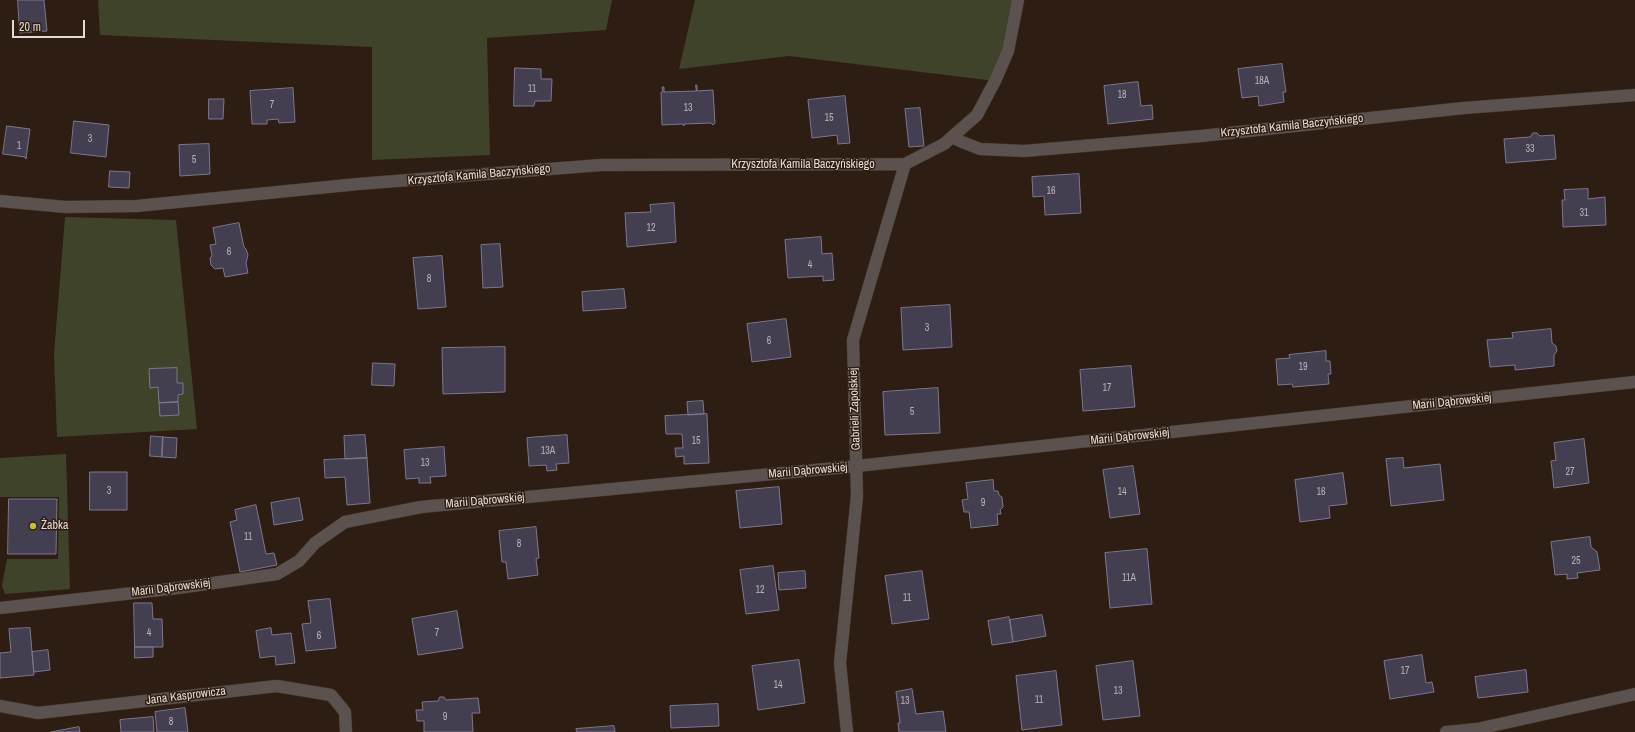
<!DOCTYPE html>
<html>
<head>
<meta charset="utf-8">
<style>
	body { margin:0 }
	#map { position:relative; width:1635px; height:732px; overflow:hidden; background:#2e1d13; font-family:"Archivo Narrow",sans-serif }
	canvas { display:block }
	.scale { position:absolute; left:12px; top:20px; width:73px; height:18px; box-sizing:border-box; border:2px solid #e5d9d2; border-top:0; padding-left:5px; font-size:12px; line-height:14px; white-space:nowrap; color:#e5d9d2; -webkit-text-stroke:3px #2e1d13; paint-order:stroke }
</style>
</head>
<body>
<div id="map">
<canvas width="1635" height="732"></canvas>
<div class="scale">20 m</div>
</div>
<script>
const g = document.querySelector('canvas').getContext('2d');
g.lineJoin = 'round';
function fill(path, color) {
  g.fillStyle = color;
  g.fill(path, 'evenodd');
}
function trace(path, color, width, dash) {
  g.strokeStyle = color;
  g.lineWidth = width;
  g.lineCap = dash ? 'butt' : 'round';
  g.setLineDash(dash || []);
  g.stroke(path);
}
function drawText(font, color, halo, rows, align = 'center') {
  g.font = font + ' "Archivo Narrow",sans-serif';
  g.lineWidth = 3;
  g.setLineDash([]);
  g.textBaseline = 'middle';
  g.strokeStyle = halo;
  g.fillStyle = color;
  for (const [text, x, y, turn = 0] of rows) {
    g.save();
    g.translate(x, y);
    g.rotate((+turn || 0) * Math.PI / 180);
    g.textAlign = isNaN(turn) ? turn : align;
    if (halo) g.strokeText(text, 0, 0);
    g.fillText(text, 0, 0);
    g.restore();
  }
}
fill(new Path2D(`
	M 98,0 L 612,0 L 606,30 L 487,38 L 490,155 L 372,160 L 372,47 L 100,35 Z
	M 695,0 L 1018,0 L 995,81 L 789,56 L 679,69 Z
	M 65,217 L 176,220 L 197,429 L 57,437 L 54,354 Z
	M 66,454 L 70,589 L 5,594 L 2,586 L 7,559 L 58,559 L 59,497 L 0,497 L 0,458 Z`), '#3f4329');
const building = new Path2D(`
	M 18,0 L 44,0 L 47,31 L 20,33 Z
	M 1282,64 L 1286,92 L 1283,92 L 1284,102 L 1259,106 L 1258,96 L 1242,98 L 1238,69 Z
	M 515,68 L 541,69 L 541,79 L 552,79 L 551,101 L 535,101 L 534,106 L 514,106 Z
	M 1138,82 L 1141,106 L 1152,105 L 1153,119 L 1108,124 L 1104,86 Z
	M 696,85 L 697,85 L 697,91 L 713,90 L 715,123 L 713,125 L 711,123 L 684,124 L 684,126 L 682,124 L 662,125 L 661,92 L 663,92 L 662,87 L 664,87 L 664,92 L 696,91 Z
	M 293,88 L 295,122 L 279,123 L 278,119 L 267,120 L 267,124 L 252,124 L 250,91 Z
	M 845,96 L 850,143 L 838,144 L 837,135 L 812,138 L 808,100 Z
	M 209,99 L 224,99 L 223,119 L 209,119 Z
	M 920,108 L 924,146 L 909,147 L 905,109 Z
	M 74,121 L 109,125 L 106,157 L 71,153 Z
	M 7,126 L 30,129 L 26,159 L 25,157 L 3,154 Z
	M 1533,133 L 1537,133 L 1540,136 L 1554,135 L 1556,159 L 1506,163 L 1504,139 L 1530,137 Z
	M 209,144 L 210,174 L 180,176 L 179,145 Z
	M 110,171 L 130,172 L 129,188 L 109,187 Z
	M 1079,174 L 1081,213 L 1045,215 L 1044,196 L 1033,197 L 1032,177 Z
	M 1588,189 L 1588,199 L 1605,197 L 1606,225 L 1563,227 L 1562,200 L 1565,200 L 1564,190 Z
	M 674,203 L 676,242 L 627,247 L 625,213 L 651,212 L 650,205 Z
	M 239,223 L 244,247 L 246,249 L 248,255 L 246,263 L 248,273 L 225,277 L 223,268 L 215,269 L 211,265 L 210,258 L 212,256 L 210,245 L 216,244 L 213,228 Z
	M 821,237 L 822,254 L 832,253 L 834,280 L 823,281 L 823,276 L 788,278 L 785,240 Z
	M 500,244 L 503,287 L 483,288 L 481,245 Z
	M 442,256 L 446,307 L 418,309 L 413,258 Z
	M 624,289 L 626,308 L 583,311 L 582,292 Z
	M 950,305 L 952,347 L 903,350 L 901,308 Z
	M 786,319 L 791,357 L 752,362 L 747,324 Z
	M 1551,329 L 1552,343 L 1556,346 L 1557,351 L 1554,355 L 1554,366 L 1515,370 L 1515,365 L 1490,367 L 1487,340 L 1513,338 L 1512,333 Z
	M 505,347 L 505,392 L 443,394 L 442,348 Z
	M 1326,351 L 1326,361 L 1330,361 L 1331,374 L 1328,374 L 1329,384 L 1293,387 L 1292,384 L 1278,385 L 1276,359 L 1290,358 L 1289,355 Z
	M 373,363 L 395,364 L 394,386 L 372,385 Z
	M 1131,366 L 1135,407 L 1083,411 L 1080,370 Z
	M 177,368 L 177,383 L 183,383 L 183,394 L 178,395 L 178,402 L 159,403 L 158,387 L 150,388 L 149,369 Z
	M 938,388 L 940,433 L 885,435 L 883,392 Z
	M 703,401 L 704,414 L 688,415 L 687,402 Z
	M 178,402 L 179,415 L 160,416 L 159,403 Z
	M 707,414 L 709,463 L 684,464 L 684,456 L 676,457 L 675,448 L 683,448 L 682,434 L 666,434 L 665,416 Z
	M 365,435 L 367,458 L 345,459 L 344,436 Z
	M 567,435 L 569,463 L 556,464 L 557,470 L 547,471 L 546,465 L 529,466 L 527,438 Z
	M 151,436 L 163,437 L 162,457 L 150,456 Z
	M 163,437 L 177,438 L 176,458 L 162,457 Z
	M 1584,439 L 1589,483 L 1554,488 L 1551,461 L 1556,460 L 1554,443 Z
	M 444,447 L 446,476 L 430,477 L 431,483 L 419,483 L 419,478 L 406,479 L 404,450 Z
	M 367,458 L 370,503 L 347,505 L 345,477 L 325,478 L 324,460 Z
	M 1403,458 L 1404,468 L 1440,464 L 1444,500 L 1391,506 L 1386,459 Z
	M 1133,466 L 1140,514 L 1110,518 L 1103,470 Z
	M 90,472 L 127,472 L 127,510 L 90,510 Z
	M 1343,473 L 1347,504 L 1329,506 L 1330,518 L 1300,522 L 1295,480 Z
	M 993,480 L 994,491 L 998,491 L 999,495 L 1002,497 L 1003,507 L 1000,510 L 1001,514 L 997,514 L 998,525 L 971,528 L 969,512 L 964,512 L 962,500 L 968,499 L 966,483 Z
	M 779,487 L 782,524 L 740,528 L 736,491 Z
	M 299,498 L 303,520 L 274,525 L 271,503 Z
	M 9,499 L 57,499 L 56,554 L 8,554 Z
	M 256,505 L 266,554 L 274,553 L 277,565 L 240,572 L 230,522 L 237,520 L 235,510 Z
	M 536,527 L 539,558 L 536,559 L 538,575 L 508,579 L 506,562 L 502,562 L 499,531 Z
	M 1590,537 L 1591,547 L 1597,552 L 1600,570 L 1577,573 L 1578,578 L 1567,579 L 1567,574 L 1555,575 L 1551,542 Z
	M 1147,549 L 1152,604 L 1110,608 L 1105,553 Z
	M 773,566 L 779,610 L 746,614 L 740,570 Z
	M 805,571 L 806,588 L 779,590 L 778,573 Z
	M 922,571 L 929,619 L 892,624 L 885,576 Z
	M 330,599 L 336,648 L 306,651 L 302,624 L 311,623 L 308,601 Z
	M 134,603 L 152,603 L 153,619 L 162,619 L 163,647 L 135,647 Z
	M 457,611 L 463,648 L 418,655 L 412,619 Z
	M 1042,615 L 1046,636 L 1013,642 L 1010,620 Z
	M 1009,617 L 1013,642 L 992,645 L 988,621 Z
	M 30,628 L 34,675 L 0,678 L 0,653 L 11,652 L 9,629 Z
	M 271,628 L 272,635 L 291,633 L 295,663 L 276,665 L 275,656 L 260,658 L 256,631 Z
	M 135,647 L 153,647 L 153,657 L 135,658 Z
	M 48,650 L 50,670 L 34,672 L 32,652 Z
	M 1422,655 L 1426,683 L 1432,682 L 1434,692 L 1390,699 L 1384,661 Z
	M 799,660 L 805,703 L 758,710 L 752,666 Z
	M 1133,661 L 1140,716 L 1103,720 L 1096,666 Z
	M 1526,670 L 1528,692 L 1478,698 L 1475,677 Z
	M 1056,671 L 1062,725 L 1022,730 L 1016,676 Z
	M 912,689 L 916,714 L 943,711 L 946,732 L 899,732 L 898,723 L 900,723 L 896,692 Z
	M 440,697 L 444,697 L 446,700 L 478,698 L 480,713 L 472,713 L 473,732 L 424,732 L 424,721 L 417,721 L 416,710 L 423,710 L 422,702 L 438,701 Z
	M 718,704 L 719,726 L 671,728 L 670,706 Z
	M 185,708 L 188,732 L 157,732 L 155,712 Z
	M 153,717 L 154,732 L 121,732 L 120,720 Z
	M 614,726 L 615,732 L 577,732 L 576,729 Z
	M 79,727 L 80,732 L 51,732 Z`);
fill(building, '#443e51');
trace(building, '#7e778c', 1);
const minor = new Path2D(`
	M 952,137 L 962,142 L 980,149 L 1024,151 L 1201,136 L 1464,108 L 1635,95
	M 0,201 L 66,207 L 137,206 L 358,184 L 601,165 L 905,164 L 944,144 L 977,115 L 995,81 L 1008,51 L 1018,0
	M 0,608 L 178,588 L 277,574 L 299,561 L 315,543 L 345,522 L 421,507 L 857,466 L 1635,382
	M 0,706 L 38,713 L 277,686 L 331,695 L 345,712 L 346,732
	M 847,732 L 840,663 L 857,496 L 853,340 L 905,164
	M 1446,732 L 1477,729 L 1635,694`);
trace(minor, '#48372e', 13);
trace(minor, '#5b514e', 12);
for (const [x, y, r, color] of [
	[33,526,4,"#c3bd3f"]
]) {
  const dot = new Path2D();
  dot.arc(x, y, r, 0, 2 * Math.PI);
  g.fillStyle = color;
  g.fill(dot);
  trace(dot, '#2e1d13', 1.5);
}
drawText('10px', '#bdb2b2', null, [
	["18A",1262,81],
	["11",532,89],
	["18",1122,95],
	["7",272,105],
	["13",688,108],
	["15",829,118],
	["3",90,139],
	["1",19,146],
	["33",1530,149],
	["5",194,160],
	["16",1051,191],
	["31",1584,213],
	["12",651,228],
	["6",229,252],
	["4",810,265],
	["8",429,279],
	["3",927,328],
	["6",769,341],
	["19",1303,367],
	["17",1107,388],
	["5",912,412],
	["15",696,441],
	["13A",548,451],
	["13",425,463],
	["27",1570,472],
	["3",109,491],
	["14",1122,492],
	["16",1321,492],
	["9",983,503],
	["11",248,537],
	["8",519,544],
	["25",1576,561],
	["11A",1129,578],
	["12",760,590],
	["11",907,598],
	["4",149,633],
	["7",437,633],
	["6",319,636],
	["17",1405,671],
	["14",778,685],
	["13",1118,691],
	["11",1039,700],
	["13",905,701],
	["9",445,717],
	["8",171,722]
]);
drawText('12px', '#e5d9d2', '#2e1d13', [
	["Krzysztofa Kamila Baczyńskiego",1292,126,-6],
	["Krzysztofa Kamila Baczyńskiego",803,165],
	["Krzysztofa Kamila Baczyńskiego",479,175,-5],
	["Marii Dąbrowskiej",1452,402,-6],
	["Gabrieli Zapolskiej",855,409,-92],
	["Marii Dąbrowskiej",1130,437,-6],
	["Marii Dąbrowskiej",808,471,-5],
	["Marii Dąbrowskiej",485,501,-5],
	["Marii Dąbrowskiej",171,588,-7],
	["Jana Kasprowicza",186,696,-7]
]);
drawText('12px', '#e5d9d2', '#2e1d13', [
	["Żabka",41,526]
], 'left');
</script>
</body>
</html>
